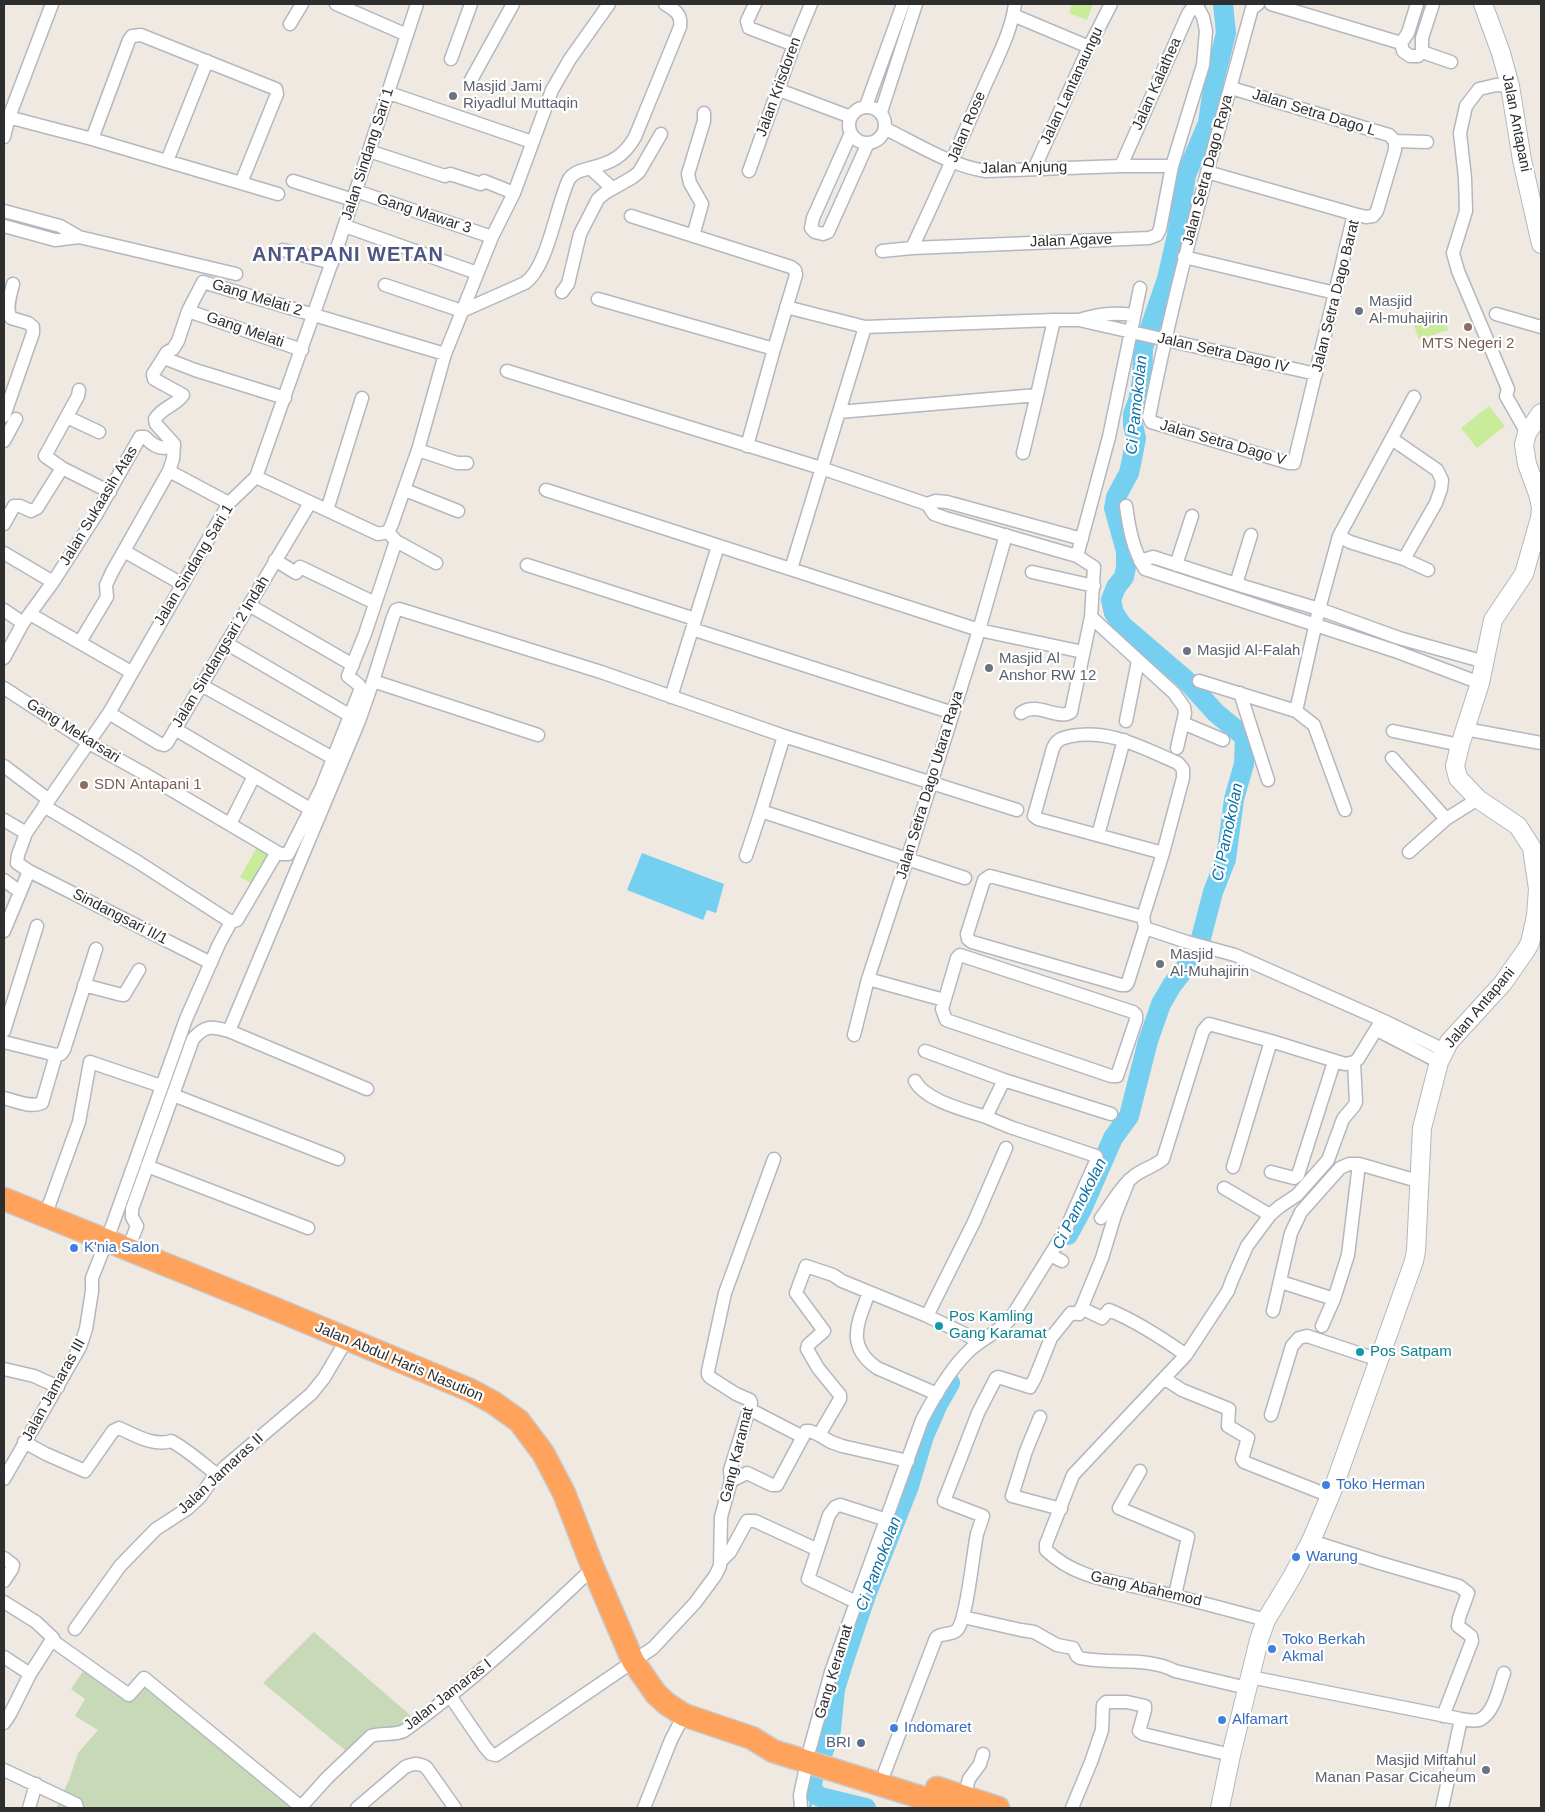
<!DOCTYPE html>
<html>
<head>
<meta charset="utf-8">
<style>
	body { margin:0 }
	#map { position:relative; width:1545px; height:1812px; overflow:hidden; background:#efe9e1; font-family:Arial,sans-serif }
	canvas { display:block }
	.frame { position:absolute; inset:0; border:5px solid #2e2e2e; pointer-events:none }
</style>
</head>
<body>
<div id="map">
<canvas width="1545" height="1812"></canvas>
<div class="frame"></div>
</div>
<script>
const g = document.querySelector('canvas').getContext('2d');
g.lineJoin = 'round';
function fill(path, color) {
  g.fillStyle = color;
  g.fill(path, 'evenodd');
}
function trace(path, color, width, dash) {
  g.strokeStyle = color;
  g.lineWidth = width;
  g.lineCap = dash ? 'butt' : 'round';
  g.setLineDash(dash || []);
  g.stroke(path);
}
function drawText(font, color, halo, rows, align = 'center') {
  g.font = font + ' Arial,sans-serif';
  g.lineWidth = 4.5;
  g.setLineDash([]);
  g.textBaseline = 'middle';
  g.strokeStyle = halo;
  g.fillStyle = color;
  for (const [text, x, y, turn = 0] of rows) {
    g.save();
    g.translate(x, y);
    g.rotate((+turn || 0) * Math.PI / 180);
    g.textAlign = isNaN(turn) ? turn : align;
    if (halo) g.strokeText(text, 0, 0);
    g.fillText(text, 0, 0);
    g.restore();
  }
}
fill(new Path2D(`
	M 314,1632 L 417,1721 L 385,1734 L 351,1755 L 263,1683 Z
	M 87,1665 L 129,1694 L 144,1678 L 299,1808 L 56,1808 L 69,1780 L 78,1753 L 98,1730 L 75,1716 L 85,1699 L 71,1689 Z`), '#c8d9b8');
fill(new Path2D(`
	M 1072,4 L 1093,4 L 1087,20 L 1069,13 Z
	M 1444,316 L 1448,330 L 1419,340 L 1414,325 Z
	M 1489,406 L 1505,426 L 1477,448 L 1461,428 Z
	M 259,844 L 274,853 L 255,886 L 240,877 Z`), '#c9ec9a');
fill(new Path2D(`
	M 642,853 L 724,884 L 716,913 L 707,910 L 703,920 L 627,890 Z`), '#75cff0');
trace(new Path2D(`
	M 810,1808 L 813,1792`), '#75cff0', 3);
trace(new Path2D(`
	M 1068,1235 L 1082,1209 L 1113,1138 L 1129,1116 L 1148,1041 L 1161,1004 L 1172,985 L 1184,970 L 1196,951 L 1201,938 L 1213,892 L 1226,859 L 1234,799 L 1244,764 L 1245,737 L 1216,713 L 1185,679 L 1122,625 L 1114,613 L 1111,600 L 1116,587 L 1124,577 L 1126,567 L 1126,551 L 1114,508 L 1116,497 L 1129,473 L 1132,459 L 1136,438 L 1133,425 L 1133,414 L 1138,401 L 1142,381 L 1143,348 L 1167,279 L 1177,235 L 1186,175 L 1208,123 L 1214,81 L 1226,33 L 1223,4
	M 866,1808 L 820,1797 L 813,1792 L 812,1782 L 831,1730 L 835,1689 L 844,1660 L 866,1595 L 909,1486 L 924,1436 L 938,1404 L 950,1383`), '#75cff0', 20);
const street = new Path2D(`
	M 336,4 L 407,35
	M 755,4 L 747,21 L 749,28 L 794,45
	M 1258,4 L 1252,8 C 1215,144 1176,279 1149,417 L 1151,422 L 1289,463 L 1294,463 L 1354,214
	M 1271,4 L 1401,43
	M 1013,15 L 1089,47
	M 290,24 L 302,4
	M 1401,43 L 1403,51 L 1410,56 L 1418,56 L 1422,52 L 1451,62
	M 1401,43 L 1408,33 L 1417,4
	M 1422,52 L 1422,38 L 1433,4
	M 451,59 L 471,4
	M 471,80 L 513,4
	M 1510,86 L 1496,85 L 1479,89 L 1466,106 L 1460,133 L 1465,178 L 1466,211 L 1453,253 L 1458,271 L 1508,389 L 1506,396 L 1527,433
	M 779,90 L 851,117
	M 389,93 L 532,142
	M 866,106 L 903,4
	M849 125a18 18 0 1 1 36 0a18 18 0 1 1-36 0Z
	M 881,112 L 916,4
	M 4,116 L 92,139 L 278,194
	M 886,129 C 917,144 951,166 986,171 L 1121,166 L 1172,166
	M 851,133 L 813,218 L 811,228 L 815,232 L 823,234 L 828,232 L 868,143
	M 4,137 L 9,117 L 52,4
	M 92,139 L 129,40 L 132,36 L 141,35 L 276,89 L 277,94 L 241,183
	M 1395,141 L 1427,142
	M 369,151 L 445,176 L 450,174 L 481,184 L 484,181 L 514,193
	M 167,161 L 207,61
	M 1121,166 L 1188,14 L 1195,4
	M 590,168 L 612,188
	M 1034,169 L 1089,47 L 1111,4
	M 749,171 L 794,45 L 811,4
	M 1207,172 L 1354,214 L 1366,217 L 1373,216 L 1377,211 L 1395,150 L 1395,141 L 1389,135 L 1231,88
	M 293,181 L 353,200
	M 356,191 L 492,237
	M 4,211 L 60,226 L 79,237 L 236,274
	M 631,216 L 791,267 L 795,270 L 796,275 L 774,349 L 747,446
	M 4,226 L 55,240 L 79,237
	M 345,226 L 477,273
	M 693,236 L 702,204 L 690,183 L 688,174 L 704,121 L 704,113
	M 912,248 C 937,195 960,143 983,90 C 995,62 1011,34 1015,4
	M 283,250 L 332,263
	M 882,251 L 912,248 L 1149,238 L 1157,235 L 1160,229 L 1172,166 L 1203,65 L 1206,31 L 1203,17 L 1196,4
	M 1184,257 L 1335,293
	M 385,285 L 462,311 L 525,283 C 548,267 556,206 569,179 C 575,171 581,171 590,168 C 612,163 624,156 635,137 L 680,27 C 682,14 675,10 665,4
	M 562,292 L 568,284 L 580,234 L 598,199 L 605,193 L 633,177 L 639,172 L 661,134
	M 598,299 L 774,349
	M 786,307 L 865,327 L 1054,320 L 1079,320 L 1316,374
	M 188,311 L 302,350
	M 1496,314 L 1541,327
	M 1079,320 C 1100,314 1112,312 1134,315
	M 164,358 L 195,370 L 285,398
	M 507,371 L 821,468 L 927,504 L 934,514 L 945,518 L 1077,556 L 1094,567 L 1091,617 L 1174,693 L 1184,707 L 1185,713 L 1177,748
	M 79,390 L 78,396 L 45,456 L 62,468 L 110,492
	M 839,412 L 1037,395
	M 4,416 L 33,333 L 33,327 L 28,323 L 11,318 C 5,308 11,294 13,284
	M 67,417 L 99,432
	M 1392,439 L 1437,470 L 1442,480 L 1441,489 L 1436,503 L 1404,559
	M 4,441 L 16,419
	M 418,450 L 457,463 L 467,463
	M 1023,453 L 1037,395 L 1054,320
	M 169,471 L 229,503
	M 256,477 L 378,534 L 388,532
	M 405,490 L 458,511
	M 546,490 L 979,630 L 1083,652
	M 927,504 L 935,501 L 947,502 L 1082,539
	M 1126,506 C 1129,528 1133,550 1145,569 L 1395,651 L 1480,683
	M 327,510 L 362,398
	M 4,524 L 14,506 L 20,506 L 31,511 L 37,508 L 62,468
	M 388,532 L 392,524 L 418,450 L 445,354 L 492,237 L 514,193 L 552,90 L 570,59 L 609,4
	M 1339,536 L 1350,542 L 1404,559 L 1428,570
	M 396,541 L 436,563
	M 124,551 L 182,584
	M 4,553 L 53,582
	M 1077,556 L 1109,437 L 1140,288
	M 275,560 L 296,573 L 300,567 L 375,603
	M 1140,561 L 1153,557 L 1236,584 L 1319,609 L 1399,638 L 1485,662
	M 527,565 L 695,619
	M 1176,565 L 1192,516
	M 791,569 L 865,327
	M 1032,572 L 1094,586
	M 1236,584 L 1251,535
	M 249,605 L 353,665
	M 4,610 L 23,623
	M 30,614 L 131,672
	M 692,629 L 953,713
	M 80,642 L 107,597 L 106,585 L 112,572 L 169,471 L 173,459 L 174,444 L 156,424 L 155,419 C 162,407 177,405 183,395 L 154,379 L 153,374 L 167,352 L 173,349 L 178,341 L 188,311 L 203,282 L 445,354
	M 226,643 L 349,715
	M 4,658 L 23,623 L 53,582 L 96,515 L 140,437 L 145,437 C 153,446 163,452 174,444
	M 373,681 L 538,735
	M 1199,681 L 1296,711 L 1314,725 L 1345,810
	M 201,685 L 333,758
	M 4,688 L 89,743 L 143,773 L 280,854 L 288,854 L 321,789 L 361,688 L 359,685 L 348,676 L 365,634 L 396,541 L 388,532
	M 1240,693 L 1268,780
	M 671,697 L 718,546
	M 1296,711 L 1319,609 L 1339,536 L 1414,397
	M 109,713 L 160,744 L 164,745 L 167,743 L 310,503
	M 1021,713 C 1037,701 1059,721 1071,712 L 1091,617
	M 1126,721 L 1138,661
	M 1183,723 L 1223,740
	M 175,729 L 310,809
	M 1465,729 L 1541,743
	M 1393,731 L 1460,745
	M 784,736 L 761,811 L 965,878
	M 1392,758 L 1446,819
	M 4,766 L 49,800
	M 44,806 L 138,862 L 231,922
	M 4,820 L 26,833
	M 230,824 L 254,776
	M 1098,835 L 1124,740
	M 1409,852 L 1446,819 L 1478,799
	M 746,856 L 761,811
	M 29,871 L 211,963
	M 4,880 L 20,892
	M 1143,917 L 990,876 L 984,880 L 967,934 L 968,939 L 972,942 L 1121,985 L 1126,985 L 1128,982 L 1145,928 L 1143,917 L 1163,853 L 1183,778 L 1183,769 L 1178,763 C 1142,748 1111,729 1071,736 C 1062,738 1057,739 1053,748 L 1034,816 L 1038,819 L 1163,853
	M 1145,928 L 1187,942 L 1235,955 L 1382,1020
	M 4,931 L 29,871 L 17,863 L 18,855 L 26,833 L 109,713 L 229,503 L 256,477 L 339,242 L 417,4
	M 960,955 L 1133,1012 L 1136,1015 L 1136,1020 L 1117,1076 L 1111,1076 L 946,1020 L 942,1009 L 957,958 Z
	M 868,979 L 944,1000
	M 84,985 L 118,994 L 124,995 L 139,970
	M 1377,1030 L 1439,1062
	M 4,1031 L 37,926
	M 229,1031 L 359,721 L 373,681 L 393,617 L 396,610 L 399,609 L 601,672 L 784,736 L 1017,810
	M 854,1035 L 868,979 L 907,860 L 979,630 L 1006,535
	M 4,1042 L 56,1055
	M 925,1051 L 1004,1080 L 1111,1114
	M 915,1081 C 926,1101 965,1110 986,1117
	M 173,1095 L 338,1159
	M 4,1098 C 15,1101 31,1108 42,1103 L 56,1055 L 61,1054 L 64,1050 L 96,949
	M 147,1166 L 308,1228
	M 1233,1167 L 1271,1041
	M 1271,1172 L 1294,1178 L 1298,1175 L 1334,1062
	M 1224,1188 L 1270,1215
	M 45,1216 L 79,1122 L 90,1062 L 161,1086
	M 1101,1218 C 1111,1205 1120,1187 1133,1177 C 1142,1169 1154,1167 1163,1159 L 1203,1031 L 1209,1024 L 1271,1041 L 1345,1064 L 1354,1062 L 1358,1059 L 1382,1020 L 1444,1050
	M 128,1249 L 137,1226 L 132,1217 L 132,1209 L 193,1039 C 205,1025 212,1026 229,1031 L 367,1089
	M 1050,1255 L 1062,1261
	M 1281,1282 L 1334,1299
	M 869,1292 C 858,1323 845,1345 877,1368 L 937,1394
	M 1081,1308 L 1102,1318 L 1109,1310 C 1136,1321 1162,1338 1186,1355
	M 1273,1311 L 1291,1233 L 1301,1212 L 1340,1168 L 1349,1164 L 1359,1164 L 1421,1182
	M 927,1316 L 974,1222 L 1006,1148
	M 1322,1326 L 1334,1299 L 1348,1255 L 1359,1164
	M 4,1369 L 34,1376 L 58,1387
	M 1165,1379 L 1182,1390 L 1229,1409 L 1228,1426 L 1248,1438 L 1242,1459 L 1244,1462 L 1330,1496
	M 749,1409 L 803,1437
	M 1271,1415 L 1292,1346 L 1299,1338 L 1307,1336 L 1379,1360
	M 1040,1417 L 1026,1451 L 1012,1496 L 1061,1509
	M 819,1435 L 831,1442 L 842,1446 L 908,1461
	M 24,1442 L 46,1454 L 85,1471 L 113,1431 L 119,1428 C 135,1435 154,1447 171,1441 C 188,1450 202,1463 217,1475
	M 1140,1471 L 1119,1508 L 1188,1537 L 1175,1595
	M 4,1479 L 80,1347 L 86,1329 L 92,1291 L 92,1278 L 107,1240 L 186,1019 L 219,944 L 231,922 L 237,920 L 277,852
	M 731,1481 L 747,1473 L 772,1485 L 777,1485 L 806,1431 L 810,1431 L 819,1435 L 840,1399 L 840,1395 L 818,1368 L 807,1349 L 808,1345 L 824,1331 L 796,1293 L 806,1266 L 833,1275 L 842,1281 L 925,1315 L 969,1336 L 978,1343
	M 1311,1541 L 1380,1563 L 1459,1586 L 1468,1593 L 1459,1618 L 1458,1626 L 1471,1636 L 1472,1641 L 1443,1716
	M 4,1558 L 13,1565 L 12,1569 L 4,1581
	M 720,1562 L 730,1552 L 747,1521 L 755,1521 L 816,1549
	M 4,1602 L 36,1622 L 53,1638 L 30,1674 L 10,1714 L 4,1723
	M 856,1602 L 808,1579 L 829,1515 L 835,1507 L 840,1505 L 887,1520
	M 963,1617 L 1021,1630 L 1034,1632 L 1057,1645 L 1073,1648 L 1077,1656 L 1080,1658 C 1111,1665 1146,1656 1175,1671 L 1247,1688
	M 1266,1620 C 1229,1610 1192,1600 1155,1591 C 1116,1581 1077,1580 1046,1550 L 1046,1544 L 1073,1475 L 1186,1355 L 1228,1291 L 1232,1280 L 1247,1246 L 1270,1215 L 1279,1207 L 1297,1195 L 1328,1160 L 1343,1119 L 1354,1106 L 1356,1102 L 1354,1062
	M 75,1629 L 120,1566 L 156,1529 L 187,1509 L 200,1497 L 211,1481 L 226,1466 L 311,1394 L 324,1378 L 347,1339
	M 53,1641 L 129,1695 L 144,1678 L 301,1807
	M 4,1657 L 30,1674
	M 1250,1677 L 1461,1719 C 1467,1720 1476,1722 1481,1719 C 1495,1711 1499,1686 1504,1673
	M 450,1696 L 485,1747 L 491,1754 L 496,1755 L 653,1648 L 695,1603 L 715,1576 L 720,1566 L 721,1517 L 731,1481 L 730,1470 L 751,1403 L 750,1400 L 736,1394 L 711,1378 L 708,1375 L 708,1371 L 725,1293 L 774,1159
	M 810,1748 L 831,1672 L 922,1420 C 934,1397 952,1366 971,1349 C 984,1337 1000,1332 1011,1318 L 1065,1231 L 1097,1159 L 1096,1156 L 1010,1127 L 986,1117 L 1004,1080
	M 4,1770 L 76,1804 L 77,1808
	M 885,1771 L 936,1638 C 941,1632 951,1636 957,1630 C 967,1620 973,1552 977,1534 C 979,1528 981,1522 983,1516 L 944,1501 L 978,1413 L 996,1378 L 998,1377 L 1030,1387 L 1035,1378 L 1051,1338 L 1071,1313 L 1079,1314 L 1102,1258 L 1115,1215 L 1129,1180
	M 964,1797 L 969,1779 L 980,1764 L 983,1754
	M 29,1808 L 36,1784
	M 300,1808 L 327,1778 L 371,1736 C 382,1732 392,1736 404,1731 C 472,1682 533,1625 593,1568
	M 357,1808 L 405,1767 C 414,1763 418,1763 426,1767 L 455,1808
	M 644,1808 L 671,1740 L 684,1715
	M 801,1808 L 800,1795 L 807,1762
	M 1072,1808 L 1091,1762 L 1102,1730 L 1103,1705 L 1106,1702 L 1127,1702 L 1145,1706 L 1145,1710 L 1139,1731 L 1143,1734 L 1231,1755
	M 1442,1808 L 1461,1719`);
const secondary = new Path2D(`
	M 1483,4 L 1501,53 L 1510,86 L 1522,160 L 1541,244
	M 1220,1808 L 1231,1755 L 1259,1640 L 1266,1620 L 1292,1577 L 1311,1541 L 1333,1489 L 1414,1261 L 1416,1251 L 1422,1128 L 1439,1062 L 1449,1042 L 1503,983 L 1526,950 L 1530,943 L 1536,916 L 1538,889 L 1532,848 L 1518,826 L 1478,799 L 1458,778 L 1455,766 L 1460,745 L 1480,683 L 1493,620 L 1524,574 L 1540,518 L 1541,507 L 1538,494 L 1527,464 L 1524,445 L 1527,433 L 1541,413`);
const highway = new Path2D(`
	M 4,1199 L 273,1308 L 470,1390 L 494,1403 L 519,1421 L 543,1453 L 564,1493 L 593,1568 L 633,1661 L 656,1694 L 667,1704 L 684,1715 L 752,1738 L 773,1751 L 955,1808
	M 937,1788 L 998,1808`);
trace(street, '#b4b7c1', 15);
trace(secondary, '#b4b7c1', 20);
trace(highway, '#c9c9c9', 25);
trace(street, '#fff', 12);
trace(secondary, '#fff', 18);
trace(highway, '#ffa35c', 22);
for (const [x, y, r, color] of [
	[453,96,5,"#6b7280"],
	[1359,311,5,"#6b7280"],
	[1468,327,5,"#8d6e63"],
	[1187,651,5,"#6b7280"],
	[989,668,5,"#6b7280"],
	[84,785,5,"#8d6e63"],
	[1160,964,5,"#6b7280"],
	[74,1248,5,"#3f7fe0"],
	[939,1326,5,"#0f9aa8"],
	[1360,1352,5,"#0f9aa8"],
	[1326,1485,5,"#3f7fe0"],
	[1296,1557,5,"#3f7fe0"],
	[1272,1649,5,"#3f7fe0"],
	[1222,1720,5,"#3f7fe0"],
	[894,1728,5,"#3f7fe0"],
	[861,1743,5,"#5c6f8a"],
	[1486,1770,5,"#6b7280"]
]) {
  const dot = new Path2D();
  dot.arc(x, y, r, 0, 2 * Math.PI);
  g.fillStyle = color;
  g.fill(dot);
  trace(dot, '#fff', 2);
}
drawText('15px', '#2e2e2e', '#fff', [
	["Jalan Kalathea",1157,84,-66],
	["Jalan Lantanaungu",1072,86,-65],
	["Jalan Krisdoren",779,87,-70],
	["Jalan Setra Dago L",1314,113,17],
	["Jalan Antapani",1516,123,79],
	["Jalan Rose",967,127,-67],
	["Jalan Sindang Sari 1",368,154,-72],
	["Jalan Anjung",1024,168,-1],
	["Jalan Setra Dago Raya",1208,170,-75],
	["Gang Mawar 3",424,214,18],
	["Jalan Agave",1071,241,-2],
	["Jalan Setra Dago Barat",1336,296,-76],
	["Gang Melati 2",257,298,17],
	["Gang Melati",245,330,19],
	["Jalan Setra Dago IV",1223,353,13],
	["Jalan Setra Dago V",1223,443,16],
	["Jalan Sukaasih Atas",99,506,-59],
	["Jalan Sindang Sari 1",194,565,-59],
	["Jalan Sindangsari 2 Indah",221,652,-59],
	["Gang Mekarsari",73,731,32],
	["Jalan Setra Dago Utara Raya",930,785,-73],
	["Sindangsari II/1",120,917,27],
	["Jalan Antapani",1480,1008,-50],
	["Jalan Abdul Haris Nasution",399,1362,23],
	["Jalan Jamaras III",54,1390,-61],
	["Gang Karamat",737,1455,-76],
	["Jalan Jamaras II",221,1474,-43],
	["Gang Abahemod",1146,1589,13],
	["Gang Keramat",834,1672,-73],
	["Jalan Jamaras I",448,1695,-38]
]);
drawText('15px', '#5b616d', '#fff', [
	["Masjid Jami",463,87],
	["Riyadlul Muttaqin",463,104],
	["Masjid",1369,302],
	["Al-muhajirin",1369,319],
	["Masjid Al-Falah",1197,651],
	["Masjid Al",999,659],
	["Anshor RW 12",999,676],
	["Masjid",1170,955],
	["Al-Muhajirin",1170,972],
	["Masjid Miftahul",1476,1761,"right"],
	["Manan Pasar Cicaheum",1476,1778,"right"]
], 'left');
drawText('15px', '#785e54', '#fff', [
	["MTS Negeri 2",1468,344],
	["SDN Antapani 1",94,785,"left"]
]);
drawText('15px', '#366cbe', '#fff', [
	["K'nia Salon",84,1248],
	["Toko Herman",1336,1485],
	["Warung",1306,1557],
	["Toko Berkah",1282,1640],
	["Akmal",1282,1657],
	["Alfamart",1232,1720],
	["Indomaret",904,1728]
], 'left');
drawText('15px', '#0d838f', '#fff', [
	["Pos Kamling",949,1317],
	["Gang Karamat",949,1334],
	["Pos Satpam",1370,1352]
], 'left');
drawText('15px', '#4e5e75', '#fff', [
	["BRI",851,1743]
], 'right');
drawText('italic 16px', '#0d6fa3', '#fff', [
	["Ci Pamokolan",1137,405,-84],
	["Ci Pamokolan",1228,832,-78],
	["Ci Pamokolan",1080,1204,-63],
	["Ci Pamokolan",879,1564,-69]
]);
g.letterSpacing = '1px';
drawText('bold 20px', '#4d5680', '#fff', [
	["ANTAPANI WETAN",348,255]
]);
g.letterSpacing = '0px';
</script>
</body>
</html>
